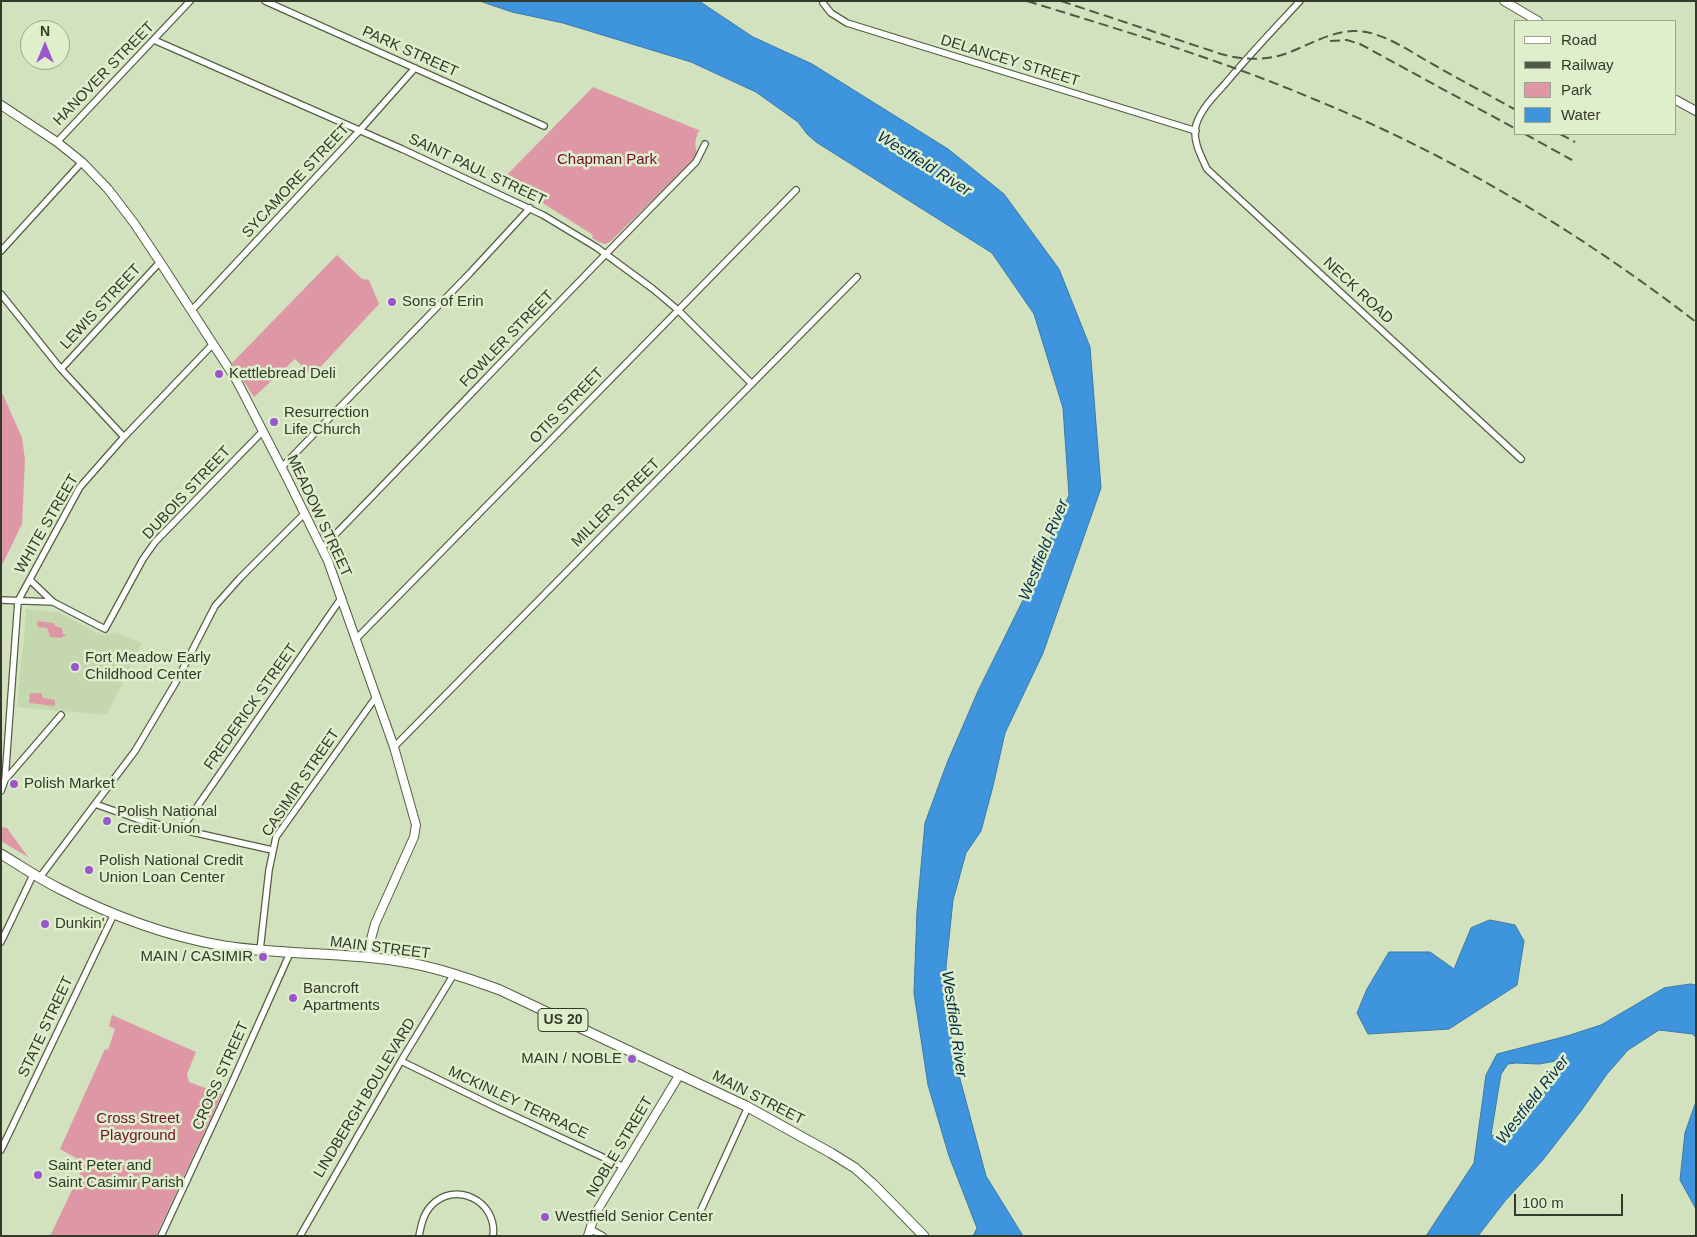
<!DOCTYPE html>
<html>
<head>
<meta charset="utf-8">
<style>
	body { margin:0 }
	#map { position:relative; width:1697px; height:1237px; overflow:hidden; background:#d2e2be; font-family:Arial,sans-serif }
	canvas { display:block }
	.frame { position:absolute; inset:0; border:2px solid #33392b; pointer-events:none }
	.legend { position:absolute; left:1514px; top:20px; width:162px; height:115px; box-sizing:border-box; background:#dfefcb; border:1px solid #9aa68b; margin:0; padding:6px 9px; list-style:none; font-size:15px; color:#33392b }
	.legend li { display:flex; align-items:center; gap:10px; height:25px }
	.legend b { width:25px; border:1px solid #9aa68b }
	.north { position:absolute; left:20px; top:20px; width:50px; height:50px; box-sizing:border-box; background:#dfefcb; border:1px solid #9aa68b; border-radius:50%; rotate:0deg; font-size:14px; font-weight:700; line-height:20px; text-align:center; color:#33392b }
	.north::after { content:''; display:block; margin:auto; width:18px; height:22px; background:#9857cc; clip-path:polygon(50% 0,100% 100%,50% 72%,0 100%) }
	.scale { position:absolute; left:1514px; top:1194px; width:109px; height:22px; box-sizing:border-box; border:2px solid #33392b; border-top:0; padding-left:6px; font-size:15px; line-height:18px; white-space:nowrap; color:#33392b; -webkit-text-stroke:4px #dfefcb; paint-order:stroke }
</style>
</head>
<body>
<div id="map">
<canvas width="1697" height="1237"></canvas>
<div class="frame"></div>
<ul class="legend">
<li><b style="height:6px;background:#fff"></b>Road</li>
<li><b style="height:6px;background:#515846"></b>Railway</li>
<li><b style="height:14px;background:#de97a4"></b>Park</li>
<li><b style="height:14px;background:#3e95dd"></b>Water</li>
</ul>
<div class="north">N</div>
<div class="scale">100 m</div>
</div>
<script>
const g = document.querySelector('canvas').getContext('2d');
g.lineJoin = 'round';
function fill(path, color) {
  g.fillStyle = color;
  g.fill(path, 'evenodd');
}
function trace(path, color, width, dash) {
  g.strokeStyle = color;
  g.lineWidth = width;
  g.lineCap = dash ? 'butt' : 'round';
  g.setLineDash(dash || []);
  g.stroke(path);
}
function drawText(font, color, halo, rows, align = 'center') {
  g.font = font + ' Arial,sans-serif';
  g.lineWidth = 5;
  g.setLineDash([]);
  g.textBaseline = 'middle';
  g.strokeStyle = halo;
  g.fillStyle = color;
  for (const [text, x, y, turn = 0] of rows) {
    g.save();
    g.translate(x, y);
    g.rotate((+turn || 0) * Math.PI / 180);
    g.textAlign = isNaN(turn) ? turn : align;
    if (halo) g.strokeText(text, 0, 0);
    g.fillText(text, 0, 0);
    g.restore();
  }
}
fill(new Path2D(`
	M 26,609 L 60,613 L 97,633 L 103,635 L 116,632 L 142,643 L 107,715 L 17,707 L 21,661 L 24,642 Z`), '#c5d8ad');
fill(new Path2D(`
	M 593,87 L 701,131 L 698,132 C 695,141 694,147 698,155 L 610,242 L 605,244 L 599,242 L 592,238 L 593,235 L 541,202 L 498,184 Z
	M 337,255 L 362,279 L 369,280 L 379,304 L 312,376 L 295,359 L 254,397 L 232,363 Z
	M 1,390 L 22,438 L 25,460 L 22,524 L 1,567 Z
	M 37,621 L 54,623 L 55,626 L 62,628 L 63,634 L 67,635 L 61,638 L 50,637 L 47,628 L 38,627 Z
	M 30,693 L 41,693 L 43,698 L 55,700 L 55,706 L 29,703 Z
	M 1,827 L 7,828 L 28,857 L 1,841 Z
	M 112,1015 L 196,1052 L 187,1074 L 189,1082 L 222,1094 L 156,1236 L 50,1236 L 85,1163 L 60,1149 L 105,1049 L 108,1050 L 115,1029 L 109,1026 Z`), '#de97a4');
const water = new Path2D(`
	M 480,1 L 699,1 L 753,37 L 812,64 L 948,149 L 1004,194 L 1059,269 L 1090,347 L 1101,488 L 1043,653 L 1005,733 L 993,786 L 981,831 L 966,853 L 953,900 L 946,967 L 952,1049 L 986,1176 L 1023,1236 L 973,1236 L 977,1228 L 949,1156 L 928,1085 L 914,993 L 917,911 L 925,823 L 947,763 L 978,691 L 1033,580 L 1069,495 L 1063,408 L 1034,314 L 992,253 L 816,142 L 807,134 L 798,122 L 756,92 L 691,62 L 563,23 L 512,12 Z
	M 1490,920 L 1515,925 L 1524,941 L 1517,985 L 1449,1029 L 1368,1034 L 1357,1013 L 1367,989 L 1389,952 L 1430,952 L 1454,969 L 1471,928 Z
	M 1691,984 L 1696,985 L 1696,1038 L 1693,1034 L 1659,1030 L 1628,1050 L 1607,1074 L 1581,1111 L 1542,1161 L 1505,1201 L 1478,1236 L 1426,1236 L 1474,1163 L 1486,1075 L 1497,1054 L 1567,1036 L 1601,1025 L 1664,988 ZM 1557,1061 L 1563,1064 C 1548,1094 1524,1113 1501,1137 L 1491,1135 L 1501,1074 L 1508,1064 L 1516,1063 L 1539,1064 Z
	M 1696,1102 L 1696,1209 L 1680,1180 L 1685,1133 Z`);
fill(water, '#3e95dd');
trace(water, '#3b79a8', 1);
const street = new Path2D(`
	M 265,1 L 544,126
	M 1300,1 C 1275,28 1249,55 1225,84 C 1214,96 1201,109 1196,125 C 1192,140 1201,156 1207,169 L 1521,459
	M 823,3 L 831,13 L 847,23 L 1196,131
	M 154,40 L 402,149 L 543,215 L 596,247 L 653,289 L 678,310 L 752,384
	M 57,142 L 190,1
	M 1,251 L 82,162
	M 1,294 L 61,369 L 124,437
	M 192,310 L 360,130 L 415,68
	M 61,369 L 160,262
	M 282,467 L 470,273 L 530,208
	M 322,548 C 447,420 570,289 696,162 L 705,144
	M 30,580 L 53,602
	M 1,600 L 53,602 L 105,629 L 143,559 L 155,542 L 263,431
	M 356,639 L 796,190
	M 394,747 L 857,277
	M 5,780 L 61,715
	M 1,791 L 5,780 L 18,601 L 80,487 L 124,437 L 213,344
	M 95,804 L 143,821 L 272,850
	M 181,830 L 342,597
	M 40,877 L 135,751 L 176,682 L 215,606 L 240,578 L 305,513
	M 1,942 L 34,873
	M 260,950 L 269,870 L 276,837 L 376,697
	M 401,1061 L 495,1107 L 624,1167
	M 1,1150 L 114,914
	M 701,1210 L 748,1107
	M 590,1229 L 603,1236
	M 161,1236 L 231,1085 L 290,953
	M 300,1236 L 401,1061 L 454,974
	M 419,1236 C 421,1226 423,1215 430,1207 C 454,1179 498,1201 493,1236`);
const secondary = new Path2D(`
	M 1504,1 L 1538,21
	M 1676,100 L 1696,111
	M 1,105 L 57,142 L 82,162 L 108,189 L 134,223 L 160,262 L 237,381 L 286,476 L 328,561 L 394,747 L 416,825 L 414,837 L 375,924 L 371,939 L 369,958
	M 588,1236 L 595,1214 L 680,1074`);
const primary = new Path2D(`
	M 1,854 C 21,866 40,879 60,889 C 112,916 167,936 224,946 C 282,955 341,952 398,961 C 433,966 467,978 500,990 L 746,1106 L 831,1153 L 855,1168 L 873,1184 L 924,1236`);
trace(street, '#536041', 8);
trace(secondary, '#536041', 10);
trace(primary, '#536041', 11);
trace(street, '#fff', 5.5);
trace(secondary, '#fff', 8);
trace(primary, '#fff', 9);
trace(new Path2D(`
	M 1027,1 C 1124,31 1222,60 1316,100 C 1453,156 1579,232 1696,322
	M 1061,1 L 1221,54 C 1246,61 1271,61 1295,50 C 1314,42 1332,32 1353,31 C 1382,30 1410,52 1436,66 C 1462,81 1489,95 1516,110
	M 1330,41 L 1347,40 L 1360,44 L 1516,129
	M 1525,134 L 1572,160
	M 1560,134 L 1575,142`), '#515846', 2, [10, 5]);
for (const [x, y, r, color] of [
	[392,302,5,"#9857cc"],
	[219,374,5,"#9857cc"],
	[274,422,5,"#9857cc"],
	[75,667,5,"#9857cc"],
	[14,784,5,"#9857cc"],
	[107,821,5,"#9857cc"],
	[89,870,5,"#9857cc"],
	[45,924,5,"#9857cc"],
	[263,957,5,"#9857cc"],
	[293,998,5,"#9857cc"],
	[632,1059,5,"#9857cc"],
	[38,1175,5,"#9857cc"],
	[545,1217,5,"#9857cc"]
]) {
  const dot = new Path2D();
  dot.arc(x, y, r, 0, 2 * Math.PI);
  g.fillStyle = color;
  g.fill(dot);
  trace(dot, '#dfefcb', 2);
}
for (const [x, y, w] of [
	[563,1020,50]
]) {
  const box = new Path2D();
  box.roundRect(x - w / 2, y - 11.5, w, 23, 4);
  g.fillStyle = '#dfefcb';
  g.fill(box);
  trace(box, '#33392b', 1);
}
drawText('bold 14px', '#33392b', null, [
	["US 20",563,1020]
]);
drawText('15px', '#33392b', '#dfefcb', [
	["PARK STREET",410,52,24],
	["DELANCEY STREET",1010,61,17],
	["HANOVER STREET",104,74,-46],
	["SAINT PAUL STREET",477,170,25],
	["SYCAMORE STREET",296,181,-47],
	["NECK ROAD",1358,291,43],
	["LEWIS STREET",101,307,-47],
	["FOWLER STREET",507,339,-46],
	["OTIS STREET",567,406,-46],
	["DUBOIS STREET",187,493,-47],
	["MILLER STREET",616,503,-45],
	["MEADOW STREET",319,516,65],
	["WHITE STREET",47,524,-60],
	["FREDERICK STREET",251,707,-55],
	["CASIMIR STREET",301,783,-56],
	["MAIN STREET",380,948,7],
	["STATE STREET",46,1027,-65],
	["CROSS STREET",221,1076,-66],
	["LINDBERGH BOULEVARD",365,1098,-59],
	["MAIN STREET",758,1098,27],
	["MCKINLEY TERRACE",518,1103,25],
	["NOBLE STREET",620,1147,-59]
]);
drawText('15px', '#710d31', '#dfefcb', [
	["Chapman Park",607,160],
	["Cross Street",138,1119],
	["Playground",138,1136]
]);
drawText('15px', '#33392b', '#dfefcb', [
	["Sons of Erin",402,302],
	["Kettlebread Deli",229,374],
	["Resurrection",284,413],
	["Life Church",284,430],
	["Fort Meadow Early",85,658],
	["Childhood Center",85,675],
	["Polish Market",24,784],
	["Polish National",117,812],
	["Credit Union",117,829],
	["Polish National Credit",99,861],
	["Union Loan Center",99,878],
	["Dunkin'",55,924],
	["MAIN / CASIMIR",253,957,"right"],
	["Bancroft",303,989],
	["Apartments",303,1006],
	["MAIN / NOBLE",622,1059,"right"],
	["Saint Peter and",48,1166],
	["Saint Casimir Parish",48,1183],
	["Westfield Senior Center",555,1217]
], 'left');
drawText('italic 16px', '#082d49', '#dfefcb', [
	["Westfield River",924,164,32],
	["Westfield River",1044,550,-68],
	["Westfield River",954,1024,82],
	["Westfield River",1533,1100,-52]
]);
</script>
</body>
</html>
